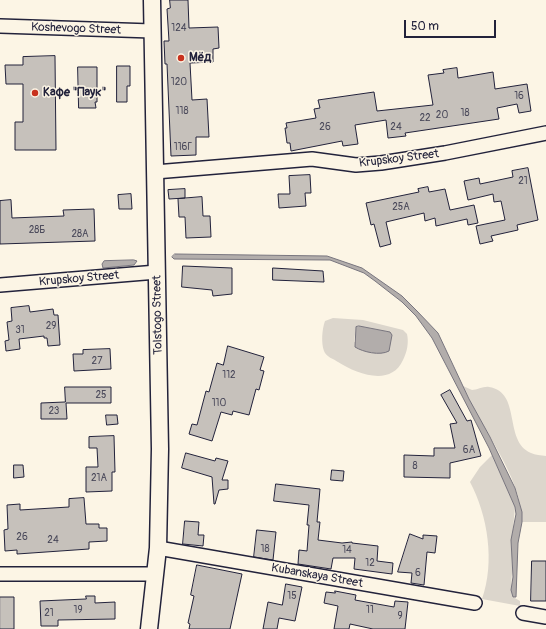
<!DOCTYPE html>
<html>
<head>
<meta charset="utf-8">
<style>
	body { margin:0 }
	#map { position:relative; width:546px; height:629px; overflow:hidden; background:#fcf5e5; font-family:Pangolin,sans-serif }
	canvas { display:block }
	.scale { position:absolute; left:404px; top:20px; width:92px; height:18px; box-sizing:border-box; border:2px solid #22223b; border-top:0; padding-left:5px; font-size:12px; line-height:14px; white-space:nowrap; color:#22223b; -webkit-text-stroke:3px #fcf5e5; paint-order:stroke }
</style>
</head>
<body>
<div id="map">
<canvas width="546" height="629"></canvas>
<div class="scale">50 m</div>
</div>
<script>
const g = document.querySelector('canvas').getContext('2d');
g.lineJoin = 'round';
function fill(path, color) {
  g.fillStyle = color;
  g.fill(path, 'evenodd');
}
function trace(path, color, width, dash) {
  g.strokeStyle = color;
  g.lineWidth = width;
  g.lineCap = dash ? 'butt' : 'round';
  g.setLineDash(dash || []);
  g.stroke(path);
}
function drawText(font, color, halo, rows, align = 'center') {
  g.font = font + ' Pangolin,sans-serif';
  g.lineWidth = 3;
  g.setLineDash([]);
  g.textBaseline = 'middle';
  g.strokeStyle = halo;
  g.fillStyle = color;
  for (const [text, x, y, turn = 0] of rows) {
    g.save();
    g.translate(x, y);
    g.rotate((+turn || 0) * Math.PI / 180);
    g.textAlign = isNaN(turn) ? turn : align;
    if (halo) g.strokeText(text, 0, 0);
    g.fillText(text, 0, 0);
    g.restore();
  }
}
fill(new Path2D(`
	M 333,318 L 363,320 L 403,330 L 407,334 C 409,343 407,352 403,360 C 391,387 357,374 338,362 C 334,359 326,357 324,351 C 321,343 322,329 325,321 ZM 358,326 L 390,332 L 354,342 L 356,327 Z
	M 463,386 L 472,390 C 477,390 484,386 489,387 C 522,392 503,441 531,453 C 535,455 541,455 546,456 L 546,522 L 522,522 C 521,474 481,429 463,386 Z
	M 492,455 L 515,507 L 511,550 C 516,566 508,582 513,597 L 520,601 L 520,606 L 482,599 C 495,562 488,516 470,482 L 480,467 Z`), '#dcd6cc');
const water = new Path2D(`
	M 175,254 L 327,256 L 362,268 L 402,296 L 417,311 L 438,333 L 469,399 L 490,437 L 515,488 L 522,512 L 522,522 L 518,543 L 516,597 L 513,597 L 511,590 L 513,577 L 511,540 L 516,514 L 515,507 L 489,448 L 432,338 L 416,316 L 402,302 L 375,281 L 364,273 L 330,260 L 174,259 L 172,257 Z
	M 134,260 L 137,261 L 134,265 L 103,268 L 102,264 L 104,261 Z
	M 359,326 L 390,332 L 392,335 L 389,351 C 380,356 363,352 355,347 L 356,327 Z`);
fill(water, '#b2adab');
trace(water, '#78757e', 1);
const building = new Path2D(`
	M 170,0 L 188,0 L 189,28 L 218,27 L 219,48 L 213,49 L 213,62 L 190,63 L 192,100 L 207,99 L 209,137 L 196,137 L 196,155 L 171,156 L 167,64 L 165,64 L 164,41 L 169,41 L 167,9 L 170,8 Z
	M 55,56 L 56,150 L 15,150 L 15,122 L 23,122 L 23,84 L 6,84 L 5,65 L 23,65 L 23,57 Z
	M 117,66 L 130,66 L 130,86 L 127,86 L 127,102 L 117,102 Z
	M 78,67 L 97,67 L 97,102 L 95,102 L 96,108 L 79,108 Z
	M 457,68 L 458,78 L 493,72 L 495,89 L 527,84 L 531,111 L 519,113 L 517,104 L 497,108 L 499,119 L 405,133 L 406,136 L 388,138 L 386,120 L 355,125 L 358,144 L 343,146 L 342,141 L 291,151 L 290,143 L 287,143 L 285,128 L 287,128 L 286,123 L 316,118 L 314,109 L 320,108 L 318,100 L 374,92 L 377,111 L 433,105 L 428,75 L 444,73 L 443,70 Z
	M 528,168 L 538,220 L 517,225 L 518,230 L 491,236 L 493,241 L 480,244 L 476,226 L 505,220 L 501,201 L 494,202 L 493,194 L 468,200 L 464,181 L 479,178 L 480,184 L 513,177 L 512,171 Z
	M 310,175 L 311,193 L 305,193 L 306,206 L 279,208 L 278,194 L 290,194 L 289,176 Z
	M 428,187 L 429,192 L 445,189 L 450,210 L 474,205 L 478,223 L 468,225 L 467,219 L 436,226 L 435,218 L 425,221 L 424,213 L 386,222 L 391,244 L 380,247 L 374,224 L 371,225 L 366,203 L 419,192 L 418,189 Z
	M 185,189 L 185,198 L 169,199 L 168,190 Z
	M 131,194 L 132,209 L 119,209 L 118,195 Z
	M 202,197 L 203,216 L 210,216 L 211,237 L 186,238 L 185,217 L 179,217 L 178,199 Z
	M 11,200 L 12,218 L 64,216 L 63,210 L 94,209 L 95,241 L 0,244 L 0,201 Z
	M 183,266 L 232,268 L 232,294 L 213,296 L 212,290 L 182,287 Z
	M 273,268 L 323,271 L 324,282 L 273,280 Z
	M 29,306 L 30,312 L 53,309 L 54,315 L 58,315 L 60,345 L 48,346 L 47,338 L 44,338 L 44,336 L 19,339 L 20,349 L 6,351 L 5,341 L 9,340 L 7,322 L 12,321 L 11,308 Z
	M 228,346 L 264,357 L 260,370 L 264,371 L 259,390 L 256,389 L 249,415 L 233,411 L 232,415 L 221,412 L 212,441 L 189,434 L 192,424 L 197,425 L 206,391 L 209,392 L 217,363 L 223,365 Z
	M 110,349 L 111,369 L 74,371 L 73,354 L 83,354 L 83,350 Z
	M 65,387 L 111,387 L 111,403 L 66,403 L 67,419 L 41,419 L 41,403 L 65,402 Z
	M 450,390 L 467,421 L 471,420 L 481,456 L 450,463 L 450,478 L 404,477 L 404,455 L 434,456 L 434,448 L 455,448 L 450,424 L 457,423 L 441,395 Z
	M 106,415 L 117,415 L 118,424 L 107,425 Z
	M 114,436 L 115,472 L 112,472 L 112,491 L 86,492 L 86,467 L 98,467 L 97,448 L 89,448 L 89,437 Z
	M 186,453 L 215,461 L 216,458 L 228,461 L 222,480 L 228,480 L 228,489 L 219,490 L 215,504 L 214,504 L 212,477 L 182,468 Z
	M 14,465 L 23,465 L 24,477 L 14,478 Z
	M 332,470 L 344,471 L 343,481 L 331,480 Z
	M 276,484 L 320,489 L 317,522 L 320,522 L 318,540 L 342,543 L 352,542 L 352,543 L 378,546 L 377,561 L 393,563 L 392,574 L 354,569 L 355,558 L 333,558 L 331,569 L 298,564 L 299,550 L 307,551 L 309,525 L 307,525 L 309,505 L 274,501 Z
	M 84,498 L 86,524 L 99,524 L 99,528 L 107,528 L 107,541 L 89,542 L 89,549 L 17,554 L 17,550 L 5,551 L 4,530 L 8,529 L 7,505 L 20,504 L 20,510 L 69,507 L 69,499 Z
	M 185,521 L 199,522 L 198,535 L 204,535 L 203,546 L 183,544 Z
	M 257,530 L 276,532 L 273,560 L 254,557 Z
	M 410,534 L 423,539 L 423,535 L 437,536 L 435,553 L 427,552 L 424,585 L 411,583 L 412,573 L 398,572 Z
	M 532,561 L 546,561 L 546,601 L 531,601 Z
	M 197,565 L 242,574 L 230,629 L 189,629 L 190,624 L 188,623 L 194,596 L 191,595 Z
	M 286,584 L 302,587 L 295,621 L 279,618 L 277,629 L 263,629 L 268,602 L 282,605 Z
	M 335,591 L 356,595 L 355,600 L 394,607 L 395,601 L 408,602 L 405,629 L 373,629 L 350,624 L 349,629 L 334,629 L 338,606 L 324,603 L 326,592 L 335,593 Z
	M 86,596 L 95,596 L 95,603 L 115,602 L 115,619 L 58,620 L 58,626 L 41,626 L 40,601 L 86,599 Z
	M 0,597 L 14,597 L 14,629 L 0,629 Z`);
fill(building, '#c6c1bb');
trace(building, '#22223b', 1);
const minor = new Path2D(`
	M 0,26 L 152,31
	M 155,172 L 312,159 L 356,165 L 381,163 L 445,153 L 546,133
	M 0,285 L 157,272
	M 158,548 L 475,603
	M 0,574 L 156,574
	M 523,613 L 546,617`);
const major = new Path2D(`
	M 149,629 L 158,548 L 160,449 L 152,0`);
trace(minor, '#22223b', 16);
trace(major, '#22223b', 19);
trace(minor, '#fcf5e5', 13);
trace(major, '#fcf5e5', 16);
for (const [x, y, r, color] of [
	[181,58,4,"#c8321e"],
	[35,93,4,"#c8321e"]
]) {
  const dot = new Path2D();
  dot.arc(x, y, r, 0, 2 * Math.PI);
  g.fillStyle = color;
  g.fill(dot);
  trace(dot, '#fcf5e5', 1.5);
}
drawText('10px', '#4b4a5b', null, [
	["124",179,28],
	["120",179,82],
	["16",519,96],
	["118",182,111],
	["18",465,113],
	["20",442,115],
	["22",425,118],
	["26",325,127],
	["24",396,127],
	["116Г",183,147],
	["21",523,181],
	["25А",401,207],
	["28Б",37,230],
	["28А",80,234],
	["29",51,326],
	["31",20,330],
	["27",97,361],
	["112",229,375],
	["25",101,395],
	["110",219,403],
	["23",54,411],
	["6А",469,450],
	["8",415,466],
	["21А",99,478],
	["26",22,537],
	["24",53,540],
	["18",265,549],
	["14",347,550],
	["12",370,563],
	["6",418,573],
	["15",292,596],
	["19",78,610],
	["11",370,610],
	["21",49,613],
	["9",400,616]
]);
drawText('12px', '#22223b', '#fcf5e5', [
	["Koshevogo Street",76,29,2],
	["Krupskoy Street",399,159,-7],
	["Krupskoy Street",79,279,-5],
	["Tolstogo Street",158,315,-91],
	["Kubanskaya Street",317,576,10]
]);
drawText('bold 12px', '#22223b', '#fcf5e5', [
	["Мёд",189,58],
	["Кафе \"Паук\"",43,93]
], 'left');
</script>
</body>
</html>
